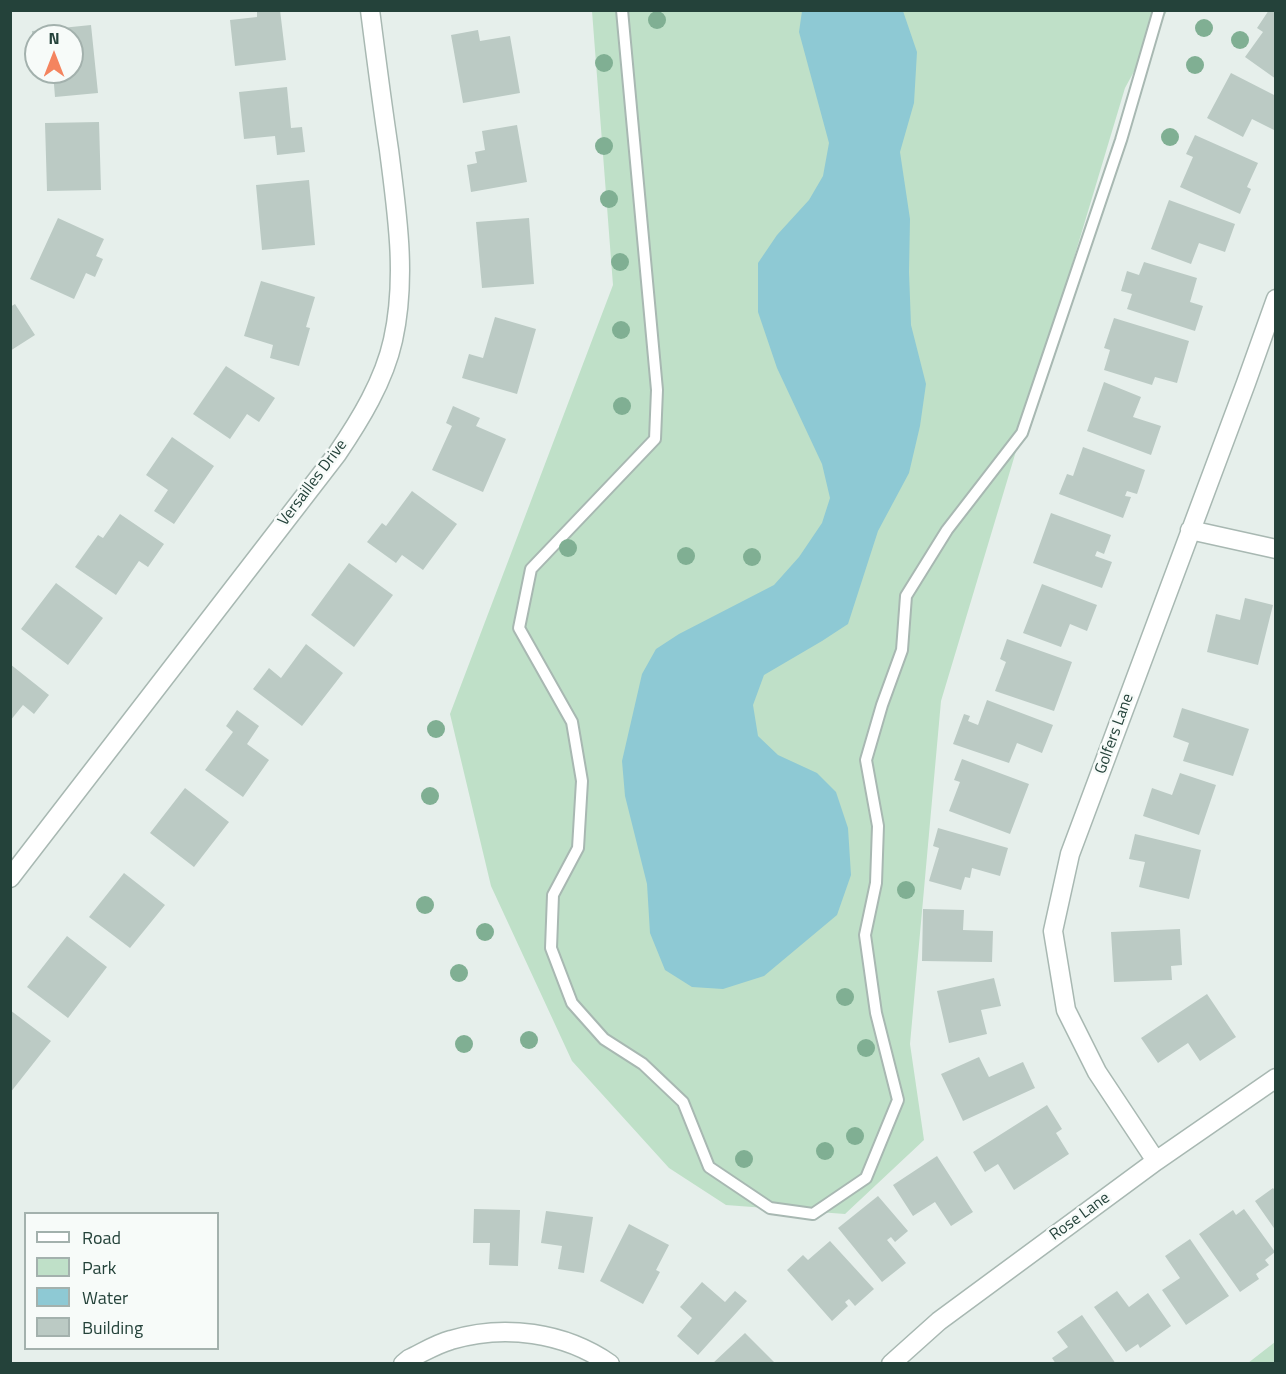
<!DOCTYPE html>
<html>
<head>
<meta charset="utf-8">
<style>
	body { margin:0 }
	#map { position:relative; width:1286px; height:1374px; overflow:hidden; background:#e6efeb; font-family:"Titillium Web",sans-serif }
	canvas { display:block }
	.frame { position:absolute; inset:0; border:12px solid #24423a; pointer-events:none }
	.legend { position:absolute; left:24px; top:1212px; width:195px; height:138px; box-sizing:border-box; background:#f7fbf9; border:2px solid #a3b1ad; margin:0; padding:8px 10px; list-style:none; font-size:18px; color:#24423a }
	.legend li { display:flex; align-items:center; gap:12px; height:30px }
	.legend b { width:30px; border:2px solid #a3b1ad }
	.north { position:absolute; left:24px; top:24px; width:60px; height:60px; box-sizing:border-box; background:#f7fbf9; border:2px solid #a3b1ad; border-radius:50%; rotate:0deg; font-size:16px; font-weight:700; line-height:24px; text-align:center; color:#24423a }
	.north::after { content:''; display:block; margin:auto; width:21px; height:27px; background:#f4845f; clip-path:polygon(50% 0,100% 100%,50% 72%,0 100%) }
</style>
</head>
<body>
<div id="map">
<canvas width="1286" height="1374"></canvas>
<div class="frame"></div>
<ul class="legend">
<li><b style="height:8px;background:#fff"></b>Road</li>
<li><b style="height:16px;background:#bfe0c8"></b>Park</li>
<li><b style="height:16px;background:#8ec9d4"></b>Water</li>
<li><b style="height:16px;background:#bbcac4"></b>Building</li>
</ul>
<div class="north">N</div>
</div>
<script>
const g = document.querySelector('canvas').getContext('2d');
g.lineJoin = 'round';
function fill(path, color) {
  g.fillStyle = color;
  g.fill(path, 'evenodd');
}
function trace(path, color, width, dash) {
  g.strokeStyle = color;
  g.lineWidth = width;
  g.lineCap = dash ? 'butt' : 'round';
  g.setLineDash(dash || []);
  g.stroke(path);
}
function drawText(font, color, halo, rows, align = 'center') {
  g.font = font + ' "Titillium Web",sans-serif';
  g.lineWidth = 5;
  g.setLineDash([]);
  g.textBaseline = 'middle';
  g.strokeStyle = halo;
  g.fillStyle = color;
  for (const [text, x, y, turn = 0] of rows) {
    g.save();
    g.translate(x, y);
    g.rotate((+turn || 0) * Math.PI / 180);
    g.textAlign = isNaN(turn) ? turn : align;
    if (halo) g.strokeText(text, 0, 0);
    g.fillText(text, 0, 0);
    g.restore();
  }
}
fill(new Path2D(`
	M 592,11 L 1167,11 L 1125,88 L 941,701 L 910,1044 L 924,1140 L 845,1214 L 726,1205 L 669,1168 L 572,1061 L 491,886 L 450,714 L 613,285 Z
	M 1275,1342 L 1275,1363 L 1248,1363 Z`), '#bfe0c8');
fill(new Path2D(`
	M 802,11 L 903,11 L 917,52 L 914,103 L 900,152 L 910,219 L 909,272 L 911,325 L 926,384 L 920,426 L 909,473 L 878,531 L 848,624 L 822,641 L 764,675 L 753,705 L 758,736 L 778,755 L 817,773 L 836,792 L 848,828 L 851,875 L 837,915 L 764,976 L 723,989 L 692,987 L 665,970 L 650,933 L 647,884 L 625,796 L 622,761 L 642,674 L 656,649 L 679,634 L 774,585 L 799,557 L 822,523 L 830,498 L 822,464 L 777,368 L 758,312 L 758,263 L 777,235 L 809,200 L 823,176 L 829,143 L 799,32 Z`), '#8ec9d4');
fill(new Path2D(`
	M 257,10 L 280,10 L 286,60 L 235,66 L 230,20 L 257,17 Z
	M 1269,10 L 1276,13 L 1276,79 L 1245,57 L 1263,32 L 1257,28 Z
	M 91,25 L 98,93 L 55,97 L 53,72 L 72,72 L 72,36 L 36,36 L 36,59 L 34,59 L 32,31 Z
	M 478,30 L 480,41 L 510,36 L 520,93 L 463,103 L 451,35 Z
	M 1231,73 L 1276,96 L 1276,131 L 1252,119 L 1243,137 L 1207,118 Z
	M 287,87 L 291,128 L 302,127 L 305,152 L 277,155 L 275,136 L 244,139 L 239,92 Z
	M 99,122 L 101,190 L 47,191 L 45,123 Z
	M 517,125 L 527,182 L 471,192 L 467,165 L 477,163 L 475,152 L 485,150 L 482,131 Z
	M 1195,135 L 1258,163 L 1247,187 L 1251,189 L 1240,214 L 1180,187 L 1193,157 L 1186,154 Z
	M 309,180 L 315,245 L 262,250 L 256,185 Z
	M 1169,200 L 1235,224 L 1225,252 L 1199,243 L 1191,264 L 1151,249 Z
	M 58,218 L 104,239 L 96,256 L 103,259 L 95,277 L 86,273 L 74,299 L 30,279 Z
	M 529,218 L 534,284 L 482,288 L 476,222 Z
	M 1144,262 L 1197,278 L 1190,302 L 1203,306 L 1195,331 L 1127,309 L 1132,294 L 1121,291 L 1127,271 L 1139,275 Z
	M 261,281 L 315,297 L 306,327 L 310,328 L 299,366 L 270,358 L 273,345 L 244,336 Z
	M 15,304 L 35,335 L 10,351 L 10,307 Z
	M 495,317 L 536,329 L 517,394 L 462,378 L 469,354 L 483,358 Z
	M 1114,318 L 1189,341 L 1177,383 L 1155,377 L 1152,385 L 1104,370 L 1110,350 L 1104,348 Z
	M 226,366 L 275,398 L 259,422 L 247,414 L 230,439 L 193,414 Z
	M 1104,382 L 1141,397 L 1133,417 L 1161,426 L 1151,455 L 1087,431 Z
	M 453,406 L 480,418 L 476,426 L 506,439 L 483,492 L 432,470 L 452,426 L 446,423 Z
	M 172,437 L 214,466 L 174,524 L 154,511 L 168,490 L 146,475 Z
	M 1083,447 L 1145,470 L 1137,494 L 1127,491 L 1125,496 L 1131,497 L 1123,518 L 1059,494 L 1067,474 L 1073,476 Z
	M 412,491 L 457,524 L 423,570 L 402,555 L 396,563 L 367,542 L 382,523 L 386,526 Z
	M 1051,513 L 1111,535 L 1104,554 L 1097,551 L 1095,556 L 1112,562 L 1102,588 L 1033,563 Z
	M 120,514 L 164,544 L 148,567 L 139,561 L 116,595 L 75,567 L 98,535 L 103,538 Z
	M 349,563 L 393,595 L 354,647 L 311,615 Z
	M 56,583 L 103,618 L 68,665 L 21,629 Z
	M 1042,584 L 1097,605 L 1087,631 L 1070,624 L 1061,647 L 1023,633 Z
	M 1245,598 L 1273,605 L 1258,665 L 1207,652 L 1216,614 L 1240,620 Z
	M 1007,639 L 1072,662 L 1054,711 L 995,691 L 1006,662 L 1000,659 Z
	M 306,644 L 343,673 L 302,726 L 253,689 L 269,668 L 281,678 Z
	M 10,664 L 49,695 L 34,714 L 23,705 L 10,721 Z
	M 987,700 L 1053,725 L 1042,753 L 1017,743 L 1009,763 L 953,744 L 964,714 L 970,716 L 968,721 L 978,725 Z
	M 1182,708 L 1249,729 L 1233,776 L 1183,761 L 1189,743 L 1173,737 Z
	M 237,710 L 259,726 L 247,744 L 269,760 L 243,797 L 205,770 L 233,732 L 226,726 Z
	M 962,759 L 1029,784 L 1010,834 L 949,811 L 960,782 L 954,780 Z
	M 1180,773 L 1216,785 L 1199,835 L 1143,816 L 1152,788 L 1172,795 Z
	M 185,788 L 229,822 L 194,867 L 150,833 Z
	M 938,828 L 1008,848 L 1000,876 L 972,868 L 970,878 L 965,877 L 961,890 L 929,881 L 939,848 L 933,846 Z
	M 1135,834 L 1201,850 L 1189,899 L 1139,887 L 1145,862 L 1129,859 Z
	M 124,873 L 165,905 L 130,948 L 89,917 Z
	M 923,909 L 964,910 L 963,930 L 993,931 L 992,962 L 922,961 Z
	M 1180,929 L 1182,965 L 1171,966 L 1172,980 L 1114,982 L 1111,932 Z
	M 67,936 L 107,967 L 68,1018 L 27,987 Z
	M 994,978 L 1001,1006 L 981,1010 L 987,1034 L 949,1043 L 937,991 Z
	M 1207,994 L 1236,1037 L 1200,1061 L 1188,1043 L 1158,1063 L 1141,1038 Z
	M 10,1010 L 51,1041 L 10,1093 Z
	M 979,1057 L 989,1077 L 1023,1062 L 1035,1088 L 963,1121 L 941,1074 Z
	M 1047,1105 L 1062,1129 L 1056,1133 L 1069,1154 L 1014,1190 L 998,1164 L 985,1172 L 973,1152 Z
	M 937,1156 L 973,1212 L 951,1226 L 935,1202 L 913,1216 L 893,1185 Z
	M 1273,1188 L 1276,1192 L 1276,1231 L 1255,1201 Z
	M 878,1196 L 908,1231 L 895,1242 L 891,1237 L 887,1240 L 906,1263 L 882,1282 L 838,1228 Z
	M 474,1209 L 520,1210 L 518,1266 L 489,1265 L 490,1243 L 473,1243 Z
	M 1244,1209 L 1275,1252 L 1265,1260 L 1269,1265 L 1256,1274 L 1259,1279 L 1240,1292 L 1199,1234 L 1233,1210 L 1236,1215 Z
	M 546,1211 L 593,1217 L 584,1273 L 558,1269 L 562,1246 L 541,1243 Z
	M 629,1224 L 669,1245 L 656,1270 L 660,1272 L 643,1304 L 600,1281 Z
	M 1190,1239 L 1229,1296 L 1186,1325 L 1162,1290 L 1180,1278 L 1165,1256 Z
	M 830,1241 L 874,1289 L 855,1306 L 849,1299 L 845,1302 L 848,1306 L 832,1321 L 787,1270 L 803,1255 L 808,1260 Z
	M 702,1282 L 725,1302 L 735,1291 L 747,1301 L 698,1355 L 677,1336 L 692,1318 L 680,1307 Z
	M 1117,1291 L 1129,1307 L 1148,1293 L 1171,1326 L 1140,1348 L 1138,1344 L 1126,1352 L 1094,1307 Z
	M 1082,1315 L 1116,1364 L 1056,1364 L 1052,1358 L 1068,1347 L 1057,1332 Z
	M 745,1333 L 774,1362 L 772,1364 L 712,1364 Z`), '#bbcac4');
const service = new Path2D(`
	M 622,10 L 657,390 L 655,439 L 531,569 L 519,628 L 572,722 L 582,781 L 578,848 L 553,895 L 551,948 L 572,1003 L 604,1039 L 643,1064 L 683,1102 L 709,1167 L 770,1208 L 813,1214 L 866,1178 L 898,1100 L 876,1013 L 865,935 L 876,883 L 878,826 L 866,760 L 882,705 L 902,650 L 906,596 L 947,530 L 1022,433 L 1121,140 L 1159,10`);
const minor = new Path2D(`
	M 1190,530 L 1276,549
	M 10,878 L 337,454 C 360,420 384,381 393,340 C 407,277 397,213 389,150 C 382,104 376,57 370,10
	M 1156,1161 L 1097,1072 L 1066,1010 L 1053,931 L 1070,854 L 1246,383 L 1276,299
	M 403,1364 L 409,1359 C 422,1353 436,1344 451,1340 C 504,1324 564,1332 610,1364
	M 891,1364 L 939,1321 L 1156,1161 L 1276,1078`);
trace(service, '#a8b8b2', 14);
trace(minor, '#a8b8b2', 21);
trace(service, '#fff', 10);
trace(minor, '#fff', 18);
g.fillStyle = '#80af93';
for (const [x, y] of [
	[657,20],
	[1204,28],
	[1240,40],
	[604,63],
	[1195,65],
	[1170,137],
	[604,146],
	[609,199],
	[620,262],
	[621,330],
	[622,406],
	[568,548],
	[686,556],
	[752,557],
	[436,729],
	[430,796],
	[906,890],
	[425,905],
	[485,932],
	[459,973],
	[845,997],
	[529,1040],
	[464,1044],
	[866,1048],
	[855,1136],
	[825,1151],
	[744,1159]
]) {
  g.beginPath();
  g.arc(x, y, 9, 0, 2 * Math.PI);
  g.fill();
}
drawText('16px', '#24423a', '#f7fbf9', [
	["Versailles Drive",313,483,-53],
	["Golfers Lane",1115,734,-70],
	["Rose Lane",1080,1217,-36]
]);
</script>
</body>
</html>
